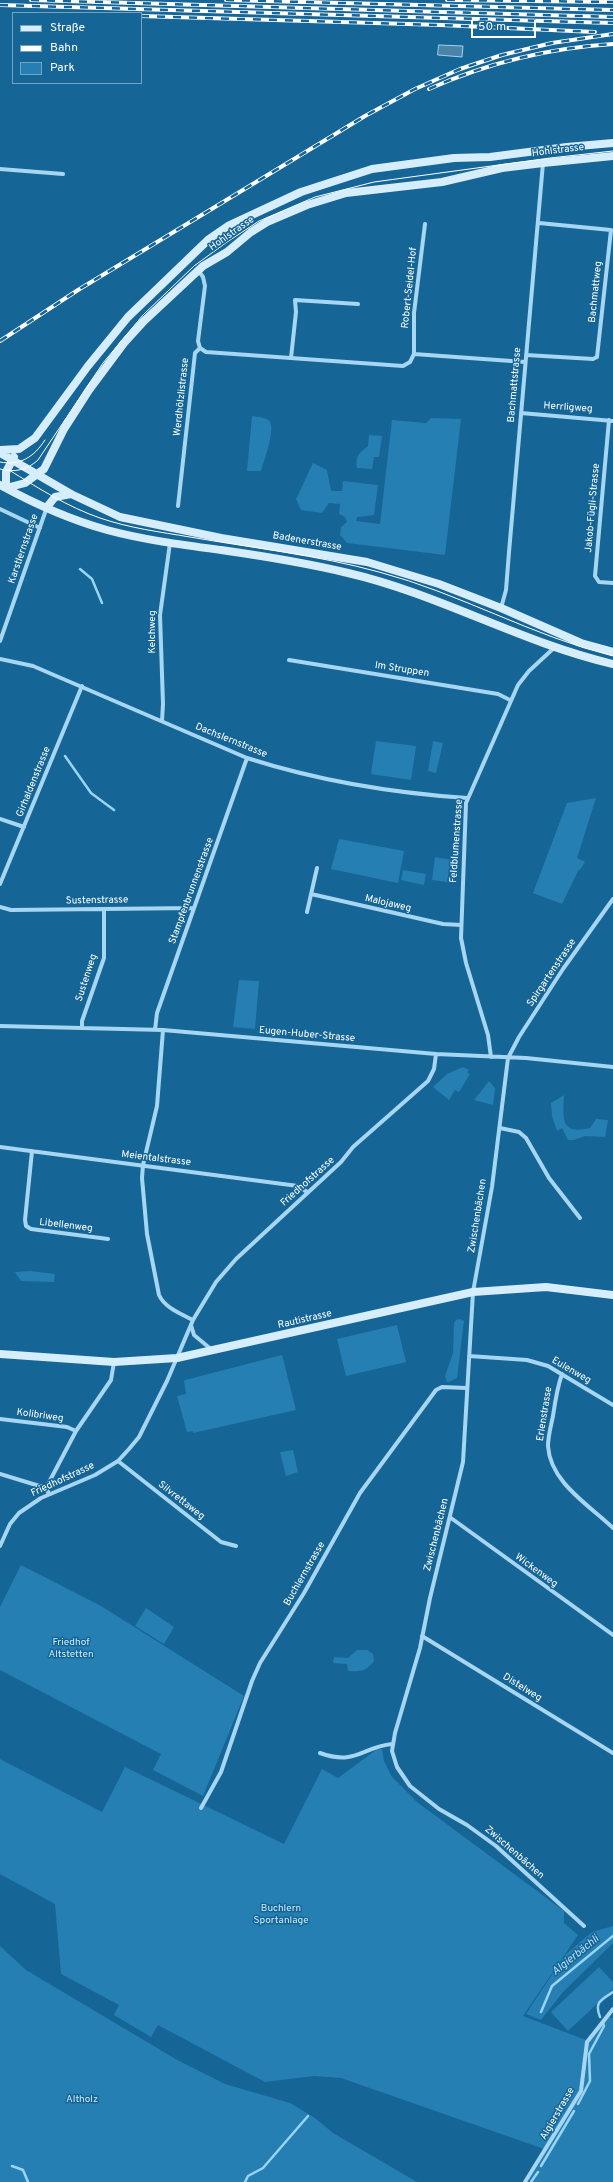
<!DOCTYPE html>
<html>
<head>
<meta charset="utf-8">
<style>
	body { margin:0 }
	#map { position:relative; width:613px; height:2182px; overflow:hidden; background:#156596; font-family:Overpass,sans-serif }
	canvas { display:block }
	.legend { position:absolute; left:12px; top:12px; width:130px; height:72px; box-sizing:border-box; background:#156596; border:1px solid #73a3c0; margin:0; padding:5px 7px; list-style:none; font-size:12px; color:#fff }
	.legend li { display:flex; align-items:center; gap:8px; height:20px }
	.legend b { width:20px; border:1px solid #73a3c0 }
	.scale { position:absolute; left:471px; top:20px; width:65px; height:18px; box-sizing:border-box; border:2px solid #fff; border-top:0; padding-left:5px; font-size:12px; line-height:14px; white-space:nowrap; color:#fff; -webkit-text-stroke:3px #156596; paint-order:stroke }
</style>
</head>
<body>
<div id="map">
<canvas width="613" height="2182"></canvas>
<ul class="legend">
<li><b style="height:5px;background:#d6edfc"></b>Straße</li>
<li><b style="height:5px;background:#fff"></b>Bahn</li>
<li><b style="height:11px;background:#257fb3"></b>Park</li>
</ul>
<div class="scale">50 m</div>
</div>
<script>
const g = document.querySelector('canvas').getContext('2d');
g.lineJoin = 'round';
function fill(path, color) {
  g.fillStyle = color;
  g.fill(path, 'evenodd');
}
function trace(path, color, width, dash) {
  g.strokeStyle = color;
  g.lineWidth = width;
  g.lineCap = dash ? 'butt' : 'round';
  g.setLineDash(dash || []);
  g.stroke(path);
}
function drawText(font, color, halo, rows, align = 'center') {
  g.font = font + ' Overpass,sans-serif';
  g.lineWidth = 3;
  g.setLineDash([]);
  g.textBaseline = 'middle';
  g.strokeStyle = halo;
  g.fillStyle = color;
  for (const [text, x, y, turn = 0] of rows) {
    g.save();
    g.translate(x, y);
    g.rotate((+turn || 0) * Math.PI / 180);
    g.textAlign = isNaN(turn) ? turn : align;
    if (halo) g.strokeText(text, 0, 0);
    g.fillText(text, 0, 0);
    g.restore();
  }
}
fill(new Path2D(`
	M 252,416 C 258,417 267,417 270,422 C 275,431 264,461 261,471 L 247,471 Z
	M 431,418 L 461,419 L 445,555 L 347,543 L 340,535 L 341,527 L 347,522 L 345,517 L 339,514 L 340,504 L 329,503 L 322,513 L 301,510 L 296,499 L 313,463 L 327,470 L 331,491 L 342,491 L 343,481 L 378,485 L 374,515 L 357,517 L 356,521 L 380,524 L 392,420 L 426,423 Z
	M 369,435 L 382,436 L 379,457 L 374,457 L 372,469 L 357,468 C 355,456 359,453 368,446 Z
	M 376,741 L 416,746 L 411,780 L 371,774 Z
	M 433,741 L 443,743 L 436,773 L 428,771 Z
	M 596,798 L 577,858 L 585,862 L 580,870 L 579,869 L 562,904 L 533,893 L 567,803 Z
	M 339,839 L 404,851 L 398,883 L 331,869 Z
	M 435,857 L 451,860 L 447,882 L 432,880 Z
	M 403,870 L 426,874 L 424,885 L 401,880 Z
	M 239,980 L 259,981 L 255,1029 L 233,1027 Z
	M 463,1067 L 469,1070 L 467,1073 L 470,1074 L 459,1092 L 455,1090 L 449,1100 L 433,1087 L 447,1074 Z
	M 489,1081 L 495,1088 L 493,1105 L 474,1100 Z
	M 564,1095 C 563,1119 560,1135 590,1128 L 596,1119 L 608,1120 L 605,1137 L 585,1136 L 574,1140 L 568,1140 L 562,1128 L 557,1131 L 552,1116 L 551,1103 Z
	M 30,1271 L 55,1274 L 54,1282 L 21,1281 L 15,1272 Z
	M 460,1319 L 464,1321 L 457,1378 L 449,1382 L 447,1382 L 445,1376 L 453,1353 L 454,1323 L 456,1320 Z
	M 397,1325 L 406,1362 L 346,1376 L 337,1339 Z
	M 282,1355 L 296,1410 L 193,1433 L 193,1431 L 187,1432 L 177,1396 L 186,1394 L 184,1381 L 185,1380 Z
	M 293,1450 L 298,1472 L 286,1476 L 280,1452 Z
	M 21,1565 L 101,1606 L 244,1696 L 203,1796 L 153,1770 L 161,1754 L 0,1670 L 0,1607 Z
	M 146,1608 L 174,1627 L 164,1644 L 135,1626 Z
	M 357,1650 L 367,1650 L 373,1654 L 374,1661 C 367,1671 360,1672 348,1671 L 347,1664 L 333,1663 L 334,1657 L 348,1658 Z
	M 382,1749 L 384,1761 L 392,1777 L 417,1802 L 564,1911 L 564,1923 L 578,1935 L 523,2016 L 586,2040 L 609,2017 L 613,2018 L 613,2182 L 530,2182 L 529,2180 L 547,2150 L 341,2078 L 314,2076 L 265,2082 L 158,2025 L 151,2037 L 114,2015 L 119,2005 L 61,1974 L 55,1904 L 0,1874 L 0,1759 L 102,1812 L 125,1767 L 284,1844 L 322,1769 L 338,1778 L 376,1750 Z
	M 613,1926 L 613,1943 L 563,1992 L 541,2020 L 526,2014 L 565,1955 L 592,1932 Z
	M 0,1946 L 26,1970 L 179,2061 L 225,2084 L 290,2103 L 315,2118 L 333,2133 L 417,2182 L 0,2182 Z
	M 599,1967 L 613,1982 L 613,1989 L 568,2031 L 551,2012 Z`), '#257fb3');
const water = new Path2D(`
	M 439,45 L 463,46 L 462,57 L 438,55 Z`);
fill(water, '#4d84a6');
trace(water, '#99d4f4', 1);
trace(new Path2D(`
	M 80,569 L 92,579 L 102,603
	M 65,756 L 91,793 L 114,810
	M 541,2012 L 552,1986 L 613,1936
	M 600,2017 C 594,2002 601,2000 613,1992
	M 578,2104 L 590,2081 L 589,2054 L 604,2026 L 603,2023
	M 12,2166 L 23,2170 L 28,2182
	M 541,2166 L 574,2111
	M 245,2182 L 248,2176 L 263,2168 L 308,2116
	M 531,2182 L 538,2172`), '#99d4f4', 2.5);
trace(new Path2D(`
	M 0,169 L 63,174
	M 198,270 L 203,277 L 205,286 L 198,341 L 200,348 L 206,352 L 403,366 L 410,362 L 414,354 L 414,313 L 425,224
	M 414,354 L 525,362
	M 526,355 L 593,359 L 597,357 L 611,230 L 539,223
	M 291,358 L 296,312 L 295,300 L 358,304
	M 521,413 L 613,421
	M 609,420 L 595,576 L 599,582 L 613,583
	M 178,506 L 195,353 L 200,348
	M 0,509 L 40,528
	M 501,608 L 506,590 L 509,552 L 543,163
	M 0,641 L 47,507
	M 0,659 L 33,666 L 247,758 C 319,781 392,793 467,798
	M 289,660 L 498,694 L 510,700
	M 162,721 L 163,704 L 160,615 L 170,543
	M 0,819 L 24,827
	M 0,884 L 82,686
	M 311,894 L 443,924 L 461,925
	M 0,907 L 11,910 L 194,908
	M 307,912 L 317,868
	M 0,1026 L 163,1030 L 436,1054 L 526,1058 L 613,1067
	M 82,1028 L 82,1021 L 104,958 L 104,909
	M 155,1030 L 157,1013 L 247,758
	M 163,1030 L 157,1106 L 143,1165 L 142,1178 L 147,1234 L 159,1295 C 165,1308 181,1314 193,1320
	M 491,1057 L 488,1035 L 466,963 L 461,938 L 466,803 L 518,685 L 529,671 L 555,647
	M 500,1128 L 519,1132 L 526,1138 L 549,1178 L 580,1218
	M 0,1147 L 298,1186 L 307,1192
	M 32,1151 L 25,1220 L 26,1226 L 31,1229 L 108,1239
	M 191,1325 L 194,1335 L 212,1350
	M 469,1356 L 527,1360 L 548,1366 L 613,1405
	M 562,1374 C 557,1388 555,1402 553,1416 C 551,1426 548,1436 548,1446 C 550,1482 589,1505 613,1528
	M 0,1419 L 67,1427 L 76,1431
	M 118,1461 L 221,1542 L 236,1546
	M 0,1474 L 46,1488
	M 49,1494 L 46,1488 L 76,1431 L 111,1380 L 114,1362
	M 451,1518 L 613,1635
	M 0,1546 L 10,1524 L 19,1513 L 41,1498 L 95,1475 L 118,1461 L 129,1449 L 139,1437 L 167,1381 L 193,1320 L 216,1282 L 236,1259 L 341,1162 L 353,1147 L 428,1081 L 434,1069 L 436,1054
	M 422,1636 L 613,1753
	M 320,1753 C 356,1766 362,1747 392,1744
	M 201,1808 L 221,1772 L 252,1681 L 260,1663 L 304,1593 L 360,1493 L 436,1390 L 442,1387 L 466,1388
	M 584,1926 L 496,1846 L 467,1825 L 439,1809 L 410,1786 L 397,1767 L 392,1751 L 395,1733 L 420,1648 L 430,1598 L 463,1462 L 473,1292 L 492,1187 L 508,1058 L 519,1037 L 563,969 L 613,899
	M 525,2182 L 581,2091 L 587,2042 L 613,2009`), '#a7d6f2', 4);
trace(new Path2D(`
	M 0,450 L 19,449 L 35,438 L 88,366 L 128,317 L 209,239 L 228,226 L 301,192 L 372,169 L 454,158 L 490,157 L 567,147 L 613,143
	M 0,453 L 71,494 L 120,517 L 221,538 L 367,562 L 439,584 L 501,608 L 581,643 L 613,652
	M 0,485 C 33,503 71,520 107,530 C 144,540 183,545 221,550 C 263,556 307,563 348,573 C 439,594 522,643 613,664
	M 6,488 L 25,483 L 44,469 L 64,429 L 89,390 L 124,343 L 144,321 L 203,266 L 227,252 L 251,232 L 267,222 L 307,205 L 346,193 L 442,182 L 502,168 L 543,163 L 613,156
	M 6,488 L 6,472 L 14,457
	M 47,507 L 55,497 L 71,494
	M 0,1354 L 114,1362 L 177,1358 L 473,1292 L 546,1287 L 613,1295`), '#d6edfc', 8);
trace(new Path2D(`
	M 0,462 C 20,466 34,457 45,440
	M 0,469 C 14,473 27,470 38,460 L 103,363 L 143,315 L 194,266 L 227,242 L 259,221 L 315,197 L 374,182 L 550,158 L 613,151
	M 9,470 C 38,488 68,507 100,518 C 129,528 160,532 190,537 C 253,548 317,555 379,572 C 459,593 532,636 613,656`), '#fff', 1);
const rail = new Path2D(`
	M 31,0 L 613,17
	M 226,0 L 613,10
	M 447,0 L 613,2
	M 0,5 L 613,23
	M 141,16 L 441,25 L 595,32
	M 429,89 C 487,63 549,48 613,44
	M 0,341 L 78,290 L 365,116 L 415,89 L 460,69 L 502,55 L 552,43 L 613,34`);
trace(rail, '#fff', 4);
trace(rail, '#156596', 2.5, [8]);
drawText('10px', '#fff', '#156596', [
	["Hohlstrasse",558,151,-7],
	["Hohlstrasse",232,234,-35],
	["Robert-Seidel-Hof",410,288,-84],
	["Bachmattweg",596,292,-84],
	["Bachmattstrasse",515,385,-85],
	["Werdhölzlistrasse",182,397,-84],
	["Herrligweg",568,408,4],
	["Jakob-Fügli-Strasse",593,508,-85],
	["Badenerstrasse",307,542,10],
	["Karstlernstrasse",24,549,-71],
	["Kelchweg",153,632,-90],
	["Im Struppen",402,670,9],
	["Dachslernstrasse",231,741,22],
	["Girhaldenstrasse",34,782,-68],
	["Feldblumenstrasse",457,841,-86],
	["Stampfenbrunnenstrasse",192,891,-70],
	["Sustenstrasse",97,901,-1],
	["Malojaweg",388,904,13],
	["Spirgartenstrasse",552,973,-56],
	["Sustenweg",87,978,-72],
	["Eugen-Huber-Strasse",307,1035,5],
	["Meientalstrasse",156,1159,7],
	["Friedhofstrasse",308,1182,-42],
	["Zwischenbächen",478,1216,-81],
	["Libellenweg",66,1226,7],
	["Rautistrasse",305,1320,-13],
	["Eulenweg",571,1371,30],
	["Erlenstrasse",545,1414,-81],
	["Kolibriweg",40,1416,8],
	["Friedhofstrasse",63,1480,-25],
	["Silvrettaweg",181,1501,38],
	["Zwischenbächen",437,1535,-76],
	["Wickenweg",536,1571,36],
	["Buchlernstrasse",305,1574,-60],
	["Distelweg",522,1688,32],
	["Zwischenbächen",514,1853,41],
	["Algierstrasse",558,2114,-60]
]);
drawText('10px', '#ceecfc', '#156596', [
	["Friedhof",71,1643],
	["Altstetten",71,1655],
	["Buchlern",281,1909],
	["Sportanlage",281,1921],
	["Altholz",82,2100]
]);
drawText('italic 11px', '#b7e1f8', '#156596', [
	["Algierbächli",576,1956,-39]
]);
</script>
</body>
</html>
